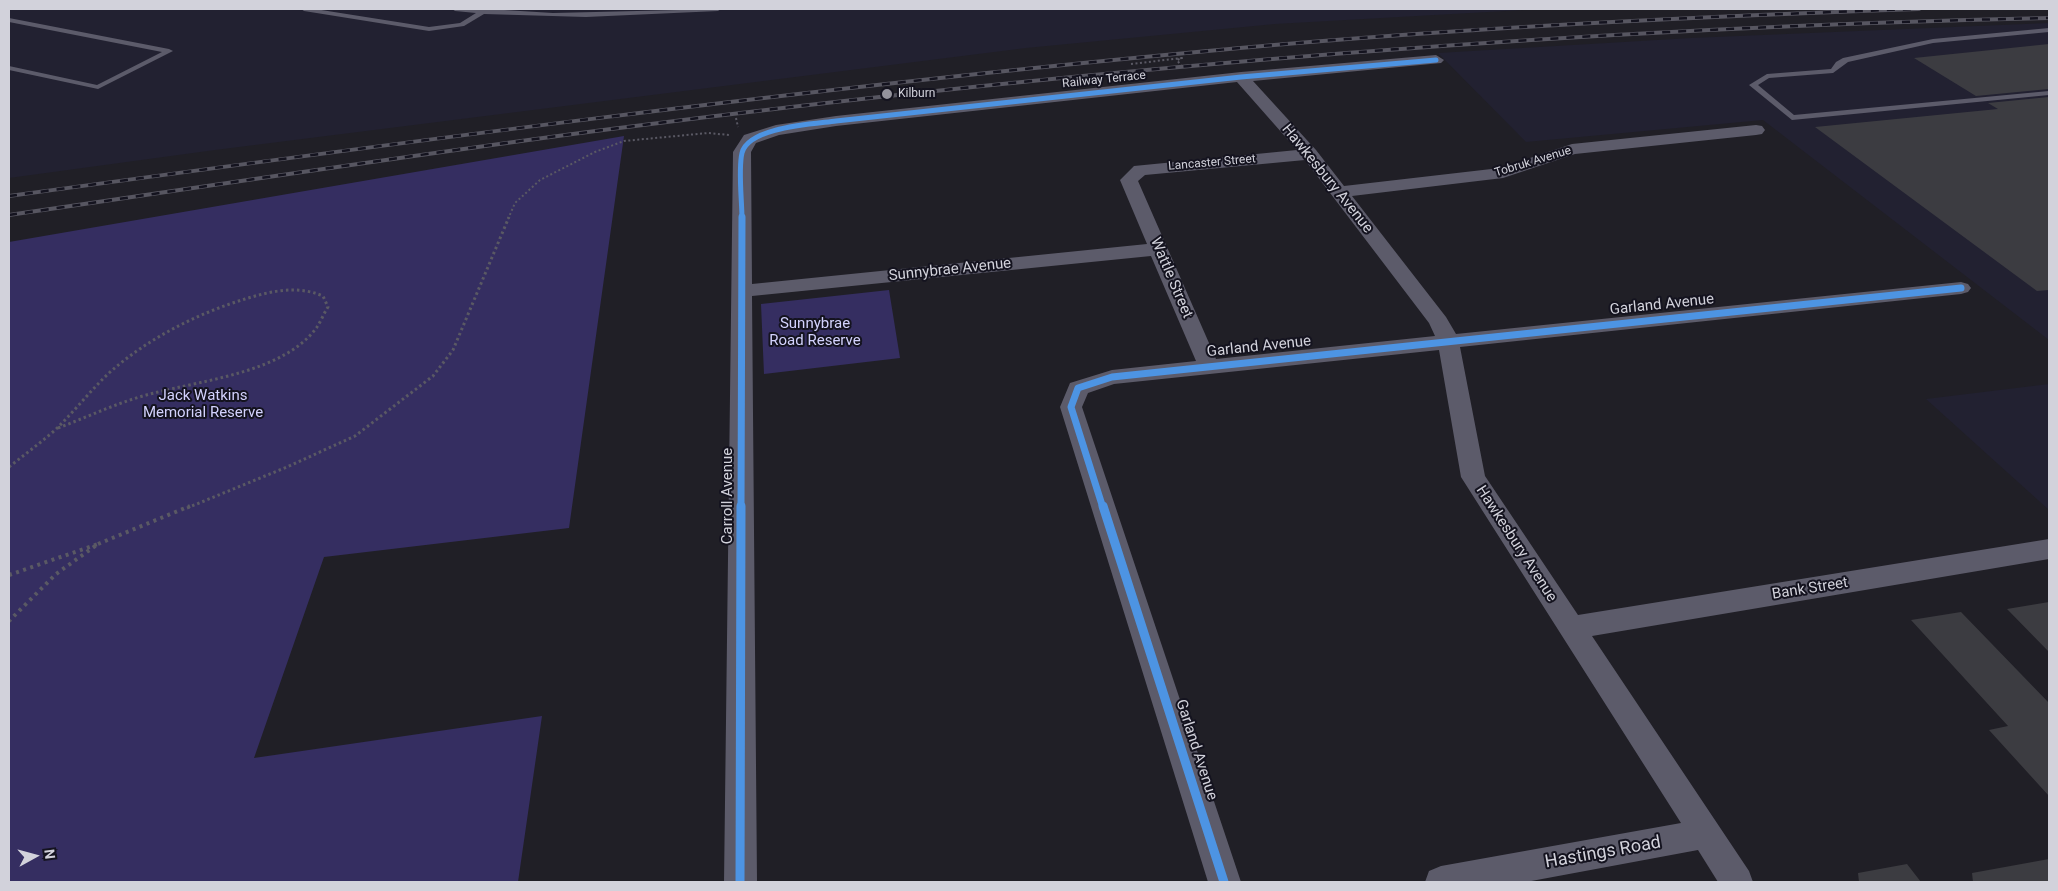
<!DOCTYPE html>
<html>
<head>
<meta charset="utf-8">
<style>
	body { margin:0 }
	#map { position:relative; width:2058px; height:891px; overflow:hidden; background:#201f26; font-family:Roboto,sans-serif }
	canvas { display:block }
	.frame { position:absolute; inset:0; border:10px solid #d2d2db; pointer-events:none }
	.north { position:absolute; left:10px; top:831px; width:50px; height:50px; -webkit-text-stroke:4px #14131f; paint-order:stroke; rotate:83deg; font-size:14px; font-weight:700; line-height:20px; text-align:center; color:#d2d2db }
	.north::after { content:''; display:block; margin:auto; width:18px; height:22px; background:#d2d2db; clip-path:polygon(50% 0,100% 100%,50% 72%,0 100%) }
</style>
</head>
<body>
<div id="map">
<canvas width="2058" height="891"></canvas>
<div class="frame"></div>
<div class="north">N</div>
</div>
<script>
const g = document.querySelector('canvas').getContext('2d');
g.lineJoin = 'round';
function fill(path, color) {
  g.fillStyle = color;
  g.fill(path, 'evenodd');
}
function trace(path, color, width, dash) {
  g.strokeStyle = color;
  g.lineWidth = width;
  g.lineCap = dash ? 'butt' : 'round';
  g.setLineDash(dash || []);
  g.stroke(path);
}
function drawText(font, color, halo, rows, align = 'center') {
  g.font = font + ' Roboto,sans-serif';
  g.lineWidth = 4;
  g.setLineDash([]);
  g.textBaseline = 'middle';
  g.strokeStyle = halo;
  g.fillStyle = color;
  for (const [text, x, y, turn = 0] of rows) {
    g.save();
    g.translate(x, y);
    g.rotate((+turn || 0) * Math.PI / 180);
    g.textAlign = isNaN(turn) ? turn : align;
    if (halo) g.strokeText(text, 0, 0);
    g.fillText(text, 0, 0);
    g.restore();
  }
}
fill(new Path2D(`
	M 9,9 L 1541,9 L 1275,24 L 1026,48 L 215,150 L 9,178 Z
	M 2049,23 L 2049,340 L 1763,120 L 1526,142 L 1438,53 L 1691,38 Z
	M 2049,384 L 2049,510 L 1926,399 Z`), '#222131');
fill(new Path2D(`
	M 624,136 L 569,528 L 324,557 L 254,758 L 542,716 L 518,882 L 9,882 L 9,242 Z
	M 889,290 L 900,358 L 764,374 L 761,304 Z`), '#352e61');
fill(new Path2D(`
	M 2049,44 L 2049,89 L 1976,96 L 1914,58 Z
	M 2049,97 L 2049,290 L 2037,291 L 1815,127 L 1998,109 L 1988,103 Z
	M 2049,602 L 2049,652 L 2007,609 Z
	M 1961,612 L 2049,703 L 2049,796 L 1989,730 L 2008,726 L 1911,620 Z
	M 2049,859 L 2049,882 L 1973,882 L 1972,873 Z
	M 1907,864 L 1921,882 L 1859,882 L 1858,873 Z`), '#3c3c41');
trace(new Path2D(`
	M 1131,64 L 1182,58 L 1177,60 L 1182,67
	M 736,118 L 738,127
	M 508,219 L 515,203 L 540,180 L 595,152 L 624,141 L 708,133 L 729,135`), '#5a5964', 2, [2, 2.5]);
trace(new Path2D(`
	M 9,467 C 24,455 39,444 54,431 C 73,413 89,392 109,373 C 147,339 196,314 245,299 C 271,291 297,285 323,296 L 328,307 C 324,313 321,321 317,327 C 285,372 204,380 154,393 C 121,401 90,416 58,428
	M 187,508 L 287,467 L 355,436 L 433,376 L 453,350 L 509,217`), '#5a5964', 3, [2.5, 3]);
trace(new Path2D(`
	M 98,544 L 190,506
	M 9,575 L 98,544 L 56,574 L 9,621`), '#5a5964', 4, [3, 4.5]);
fill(new Path2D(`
	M 301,9 L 315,9 L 429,27 L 460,23 L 476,13 L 455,11 L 452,9 L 488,9 L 553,13 L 721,9 L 718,11 L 586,17 L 484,14 L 464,26 L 429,31 L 304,11 Z
	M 9,18 L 169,49 L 173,51 L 98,89 L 9,70 L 9,66 L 97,85 L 162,52 L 9,22 Z
	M 2049,28 L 2049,32 L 1933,43 L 1848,62 L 1833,73 L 1769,78 L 1758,85 L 1794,115 L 2049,91 L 2049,95 L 1792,120 L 1749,85 L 1767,74 L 1831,69 L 1836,62 L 1843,58 L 1933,39 Z`), '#5c5b6a');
fill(new Path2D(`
	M 1436,55 L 1444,60 L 1441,63 L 1253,81 L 1316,150 L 1344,186 L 1500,168 L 1572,144 L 1756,125 L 1762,126 L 1765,130 L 1762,134 L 1756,135 L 1575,154 L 1503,178 L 1352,196 L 1446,317 L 1456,334 L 1961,282 L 1968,284 L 1971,288 L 1968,292 L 1961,294 L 1460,347 L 1485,476 L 1578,615 L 2049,539 L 2049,559 L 1592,636 L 1749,871 L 1753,882 L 1718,882 L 1698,850 L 1526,882 L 1425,882 L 1429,871 L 1441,866 L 1681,823 L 1461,477 L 1439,350 L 1114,384 L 1088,393 L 1082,407 L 1241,882 L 1208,882 L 1060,407 L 1070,383 L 1112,370 L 1196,361 L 1151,256 L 752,296 L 757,882 L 724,882 L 733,152 L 744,135 L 776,125 L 836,116 L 1241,72 ZM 1237,82 L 1297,150 L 1134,166 L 1120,180 L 1147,244 L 752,284 L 751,152 L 756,143 L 779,135 L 836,126 ZM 1305,160 L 1429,323 L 1435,336 L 1216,359 L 1138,181 L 1145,175 Z`), '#5c5b6a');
const rail = new Path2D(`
	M 9,196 C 404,142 799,89 1197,52 C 1437,29 1678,17 1919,9
	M 9,215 C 210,186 410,155 611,129 C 1088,68 1568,28 2049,18`);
trace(rail, '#575661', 4);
trace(rail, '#14131f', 2.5, [8]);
trace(new Path2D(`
	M 742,219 C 742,201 738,169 742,153 C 748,127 814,124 836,121 L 1241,77 L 1436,60`), '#4d94e3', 5);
trace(new Path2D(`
	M 741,508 L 742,217
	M 1103,508 L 1071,407 L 1078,388 L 1112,377 L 1961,288`), '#4d94e3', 7);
trace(new Path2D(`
	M 1103,506 L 1224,882
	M 740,882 L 741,506`), '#4d94e3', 9);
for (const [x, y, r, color] of [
	[887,94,6,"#94939c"]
]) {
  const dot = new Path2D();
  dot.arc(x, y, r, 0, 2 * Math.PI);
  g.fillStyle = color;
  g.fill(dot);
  trace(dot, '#14131f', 2);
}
drawText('12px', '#d2d2db', '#14131f', [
	["Railway Terrace",1104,80,-6],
	["Tobruk Avenue",1533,162,-17],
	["Lancaster Street",1212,163,-5]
]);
drawText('12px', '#d2d2db', '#14131f', [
	["Kilburn",898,94]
], 'left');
drawText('15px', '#d2d2db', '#14131f', [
	["Hawkesbury Avenue",1327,179,51],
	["Sunnybrae Avenue",950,270,-6],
	["Wattle Street",1171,278,67],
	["Garland Avenue",1662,305,-6],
	["Garland Avenue",1259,347,-6],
	["Carroll Avenue",728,496,-90],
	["Hawkesbury Avenue",1516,544,57],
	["Bank Street",1810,589,-9],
	["Garland Avenue",1196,750,72]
]);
drawText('15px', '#d3d2fd', '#14131f', [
	["Sunnybrae",815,324],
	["Road Reserve",815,341],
	["Jack Watkins",203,396],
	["Memorial Reserve",203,413]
]);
drawText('18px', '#d2d2db', '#14131f', [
	["Hastings Road",1603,853,-10]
]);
</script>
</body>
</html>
